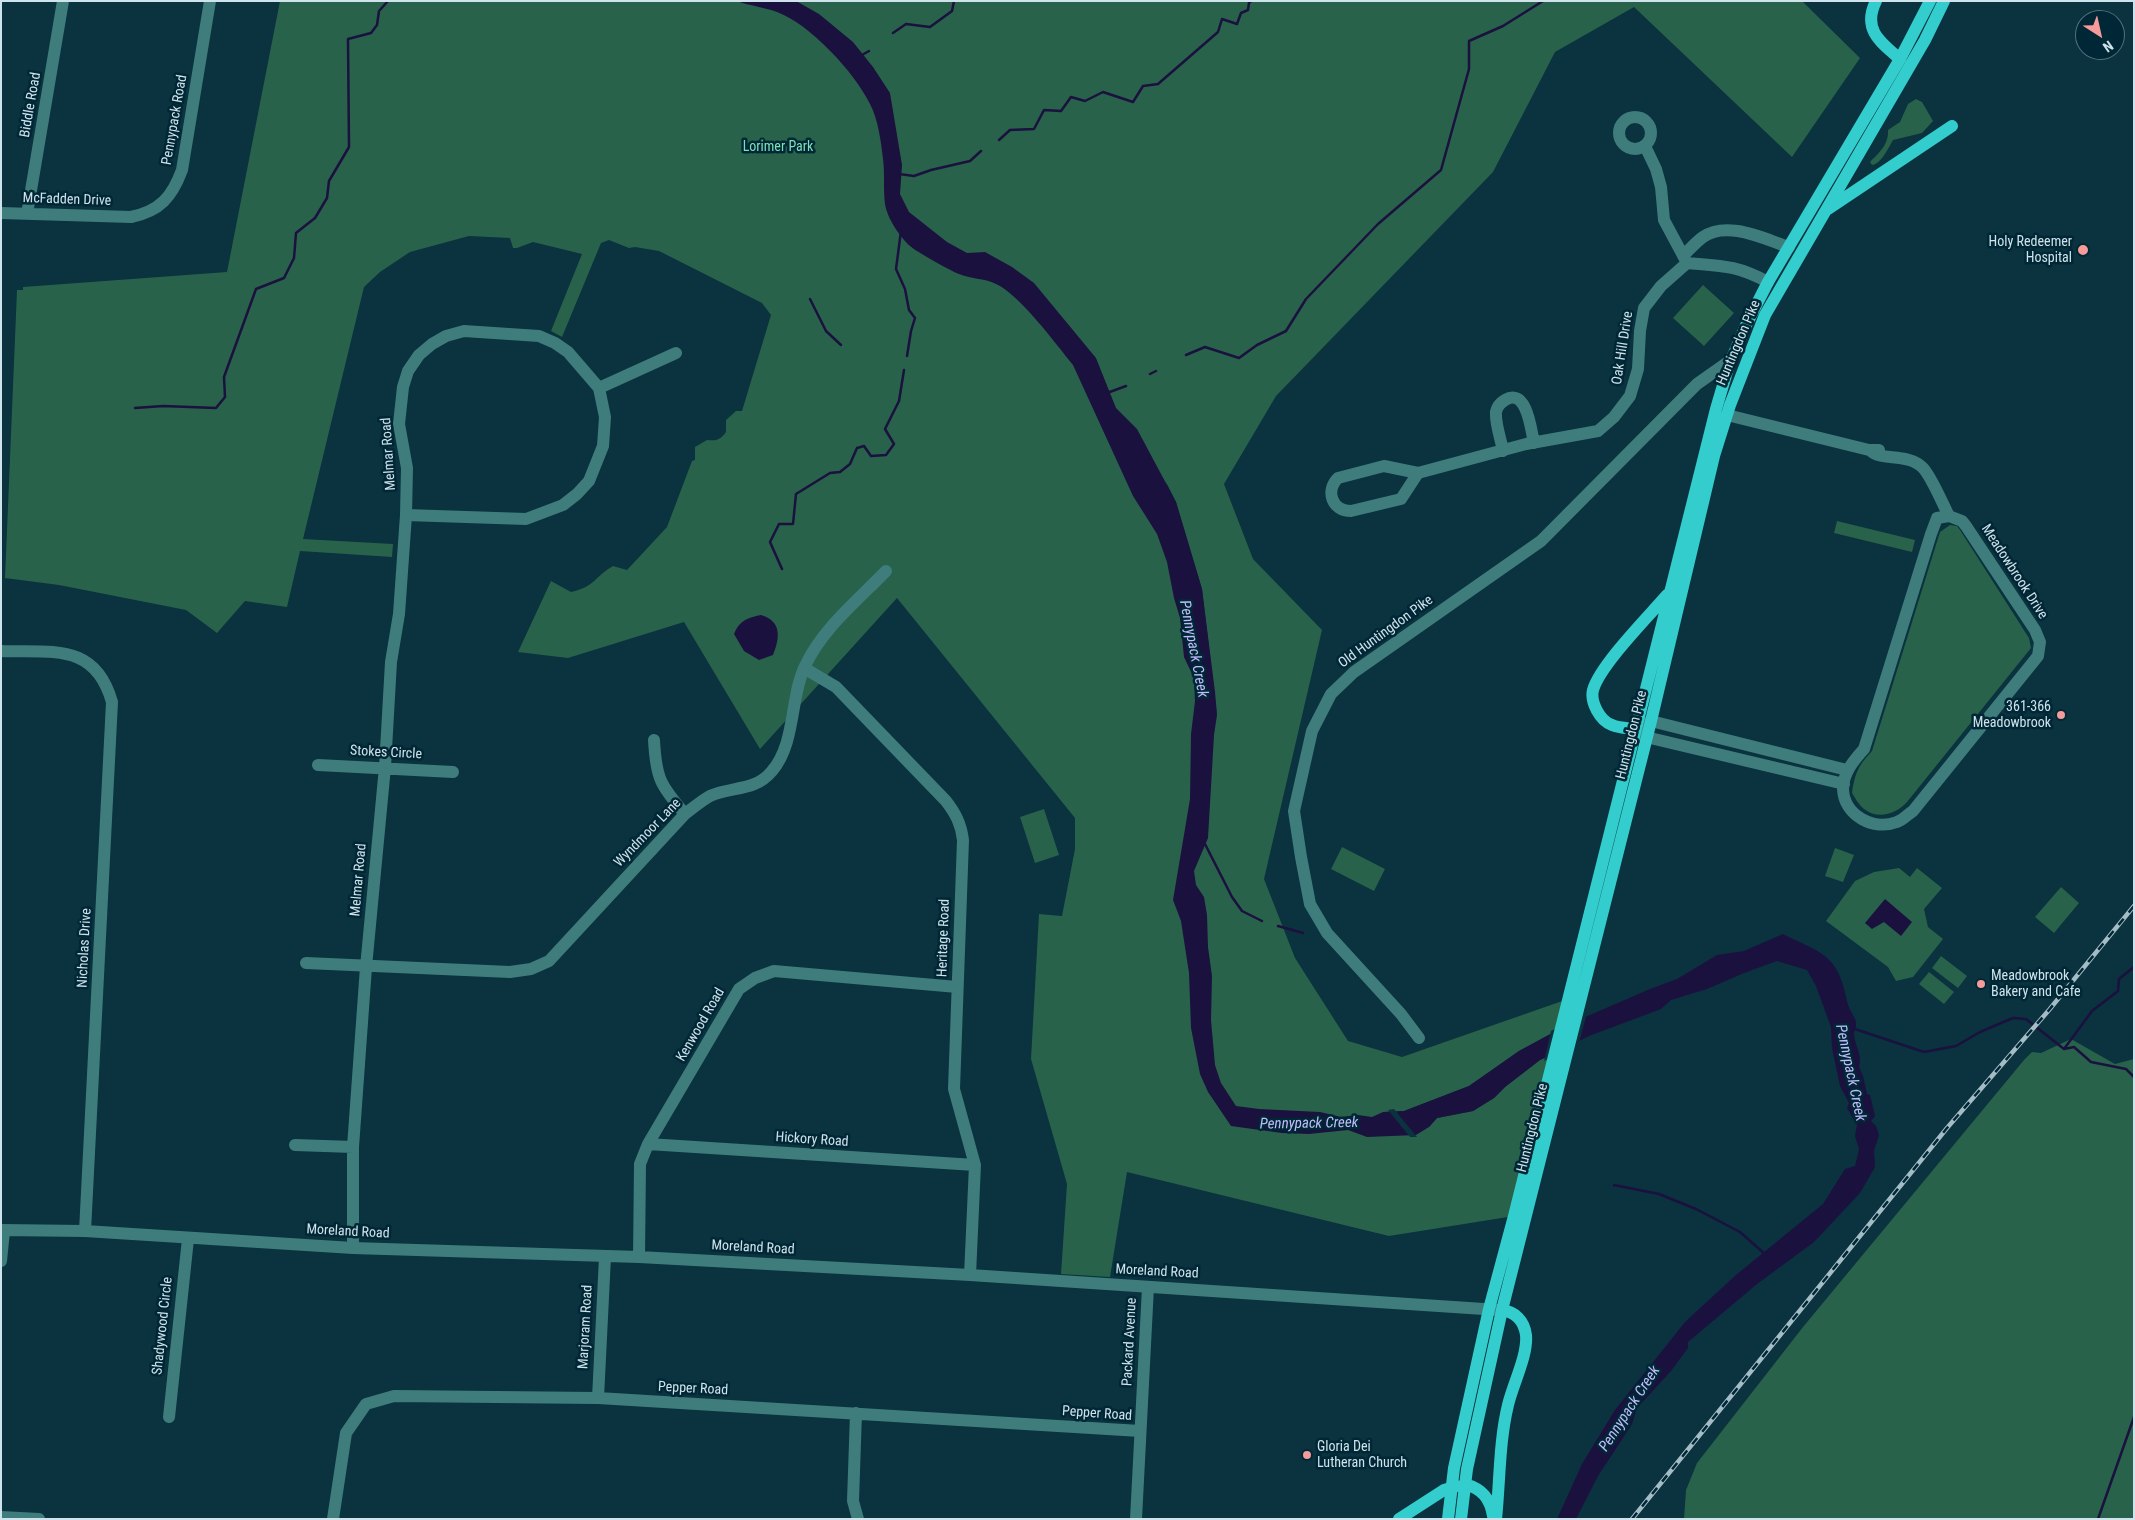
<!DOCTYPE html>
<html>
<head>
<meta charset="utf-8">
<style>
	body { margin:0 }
	#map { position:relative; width:2135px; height:1520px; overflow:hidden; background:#0a323f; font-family:"Roboto Condensed",sans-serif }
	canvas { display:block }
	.frame { position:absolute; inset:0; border:2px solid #cfe3ec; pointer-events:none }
	.north { position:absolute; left:2075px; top:10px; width:50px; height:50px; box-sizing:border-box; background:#002735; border:1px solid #53727e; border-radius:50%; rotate:145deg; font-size:14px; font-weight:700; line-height:20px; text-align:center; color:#cfe3ec }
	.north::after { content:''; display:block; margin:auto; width:18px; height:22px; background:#f59b9a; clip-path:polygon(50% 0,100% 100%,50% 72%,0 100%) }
</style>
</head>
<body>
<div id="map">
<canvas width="2135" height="1520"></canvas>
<div class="frame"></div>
<div class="north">N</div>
</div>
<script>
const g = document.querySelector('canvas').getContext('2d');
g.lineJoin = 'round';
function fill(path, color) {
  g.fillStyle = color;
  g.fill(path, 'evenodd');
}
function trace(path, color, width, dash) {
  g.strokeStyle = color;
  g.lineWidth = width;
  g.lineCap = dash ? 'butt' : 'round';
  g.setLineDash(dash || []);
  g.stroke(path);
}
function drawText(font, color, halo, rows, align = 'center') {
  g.font = font + ' "Roboto Condensed",sans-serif';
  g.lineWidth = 5;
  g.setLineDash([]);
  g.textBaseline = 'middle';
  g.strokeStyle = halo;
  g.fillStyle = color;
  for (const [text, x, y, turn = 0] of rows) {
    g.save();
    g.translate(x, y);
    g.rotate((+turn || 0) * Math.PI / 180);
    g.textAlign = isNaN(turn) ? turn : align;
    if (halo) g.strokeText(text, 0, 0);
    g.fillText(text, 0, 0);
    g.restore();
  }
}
fill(new Path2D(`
	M 280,1 L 1802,1 L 1860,58 L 1792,157 L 1634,7 L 1555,52 L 1493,172 L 1276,396 L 1224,484 L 1253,559 L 1322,630 L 1264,879 L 1295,958 L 1348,1041 L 1402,1057 L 1568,999 L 1560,1029 L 1519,1051 L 1469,1086 L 1404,1111 L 1383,1112 L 1429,1127 L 1437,1118 L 1473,1111 L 1494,1098 L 1505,1087 L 1540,1060 L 1555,1053 L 1514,1216 L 1389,1236 L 1127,1172 L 1110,1277 L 1061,1274 L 1067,1184 L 1031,1059 L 1039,914 L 1062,916 L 1075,849 L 1075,818 L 897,598 L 760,749 L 684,622 L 568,658 L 518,652 L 551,581 L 571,592 C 595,587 595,576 613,566 L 627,570 L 667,527 L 692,461 L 695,460 L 695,447 L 707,440 C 717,441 720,440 726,432 L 726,420 L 736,411 L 742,411 L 771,315 L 762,303 L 659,251 L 635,247 L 629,248 L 609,240 L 601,243 L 562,337 L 551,331 L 582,254 L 533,242 L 517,248 L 513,248 L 510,238 L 469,236 L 410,252 L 380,272 L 364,287 L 303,539 L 393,544 L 392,557 L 300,551 L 287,607 L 245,601 L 217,633 L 186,610 L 59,585 L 5,578 L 17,290 L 23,290 L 23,287 L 227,272 ZM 1166,482 L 1176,502 L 1202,589 L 1217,715 Z
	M 1916,99 L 1922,102 L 1933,121 L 1922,133 L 1893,140 C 1888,149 1881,164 1872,165 L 1870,162 C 1879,153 1889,144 1888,130 L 1900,122 L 1908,104 Z
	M 1703,285 L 1734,313 L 1704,346 L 1673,318 Z
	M 1837,521 L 1915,540 L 1912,552 L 1834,533 Z
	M 1950,525 L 1957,526 L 1960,530 L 2029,638 L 2031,648 L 1907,802 C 1896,814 1878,820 1864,809 C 1859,805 1855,798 1852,793 C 1855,773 1858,766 1872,751 L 1940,532 Z
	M 1044,809 L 1059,855 L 1035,863 L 1020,817 Z
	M 1342,847 L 1385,869 L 1374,891 L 1331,869 Z
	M 1835,848 L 1854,855 L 1843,882 L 1825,876 Z
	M 1899,868 L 1910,877 L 1917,868 L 1942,888 L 1924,909 L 1928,927 L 1943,939 L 1913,977 L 1896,981 L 1888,967 L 1826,921 L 1855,881 L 1874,872 Z
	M 2061,887 L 2079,903 L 2054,933 L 2035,917 Z
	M 1941,956 L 1967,976 L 1958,988 L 1932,968 Z
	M 1929,972 L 1954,992 L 1944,1004 L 1919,984 Z
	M 2071,1039 L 2115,1064 L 2134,1059 L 2134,1519 L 1684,1519 L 1686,1490 L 1697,1463 L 1803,1327 L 2024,1060 L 2032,1052 L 2041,1053 Z`), '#29624a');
fill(new Path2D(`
	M 737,1 L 796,1 L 819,14 L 853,42 L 873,67 L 890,93 L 902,165 L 900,194 L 909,212 L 947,242 L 967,253 L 985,252 L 1012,267 L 1034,283 L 1096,358 L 1116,408 L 1137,429 L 1176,502 L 1202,589 L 1215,692 L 1217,715 L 1214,735 L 1208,838 L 1194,871 L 1196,885 L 1204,897 L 1207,915 L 1208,947 L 1212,976 L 1211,1020 L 1215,1065 L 1221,1083 L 1236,1106 L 1259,1109 L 1320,1112 L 1341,1117 L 1358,1115 L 1372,1117 L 1383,1112 L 1404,1111 L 1469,1086 L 1519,1051 L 1567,1025 L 1650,989 L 1677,979 L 1717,955 L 1744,951 L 1783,934 C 1825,955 1838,954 1848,1005 C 1850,1012 1857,1018 1856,1026 C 1856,1028 1854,1031 1854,1033 C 1854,1045 1863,1055 1859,1067 L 1863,1076 L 1867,1094 L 1870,1095 L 1875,1116 L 1871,1121 L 1876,1126 L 1879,1135 L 1874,1151 L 1875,1167 L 1860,1193 L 1814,1242 L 1757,1284 L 1688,1342 L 1688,1348 L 1671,1371 L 1637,1408 L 1632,1424 L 1598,1476 L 1576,1519 L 1557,1519 L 1582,1464 L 1615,1410 L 1685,1322 L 1736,1275 L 1823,1204 L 1845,1169 L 1855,1166 L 1859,1149 L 1855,1136 L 1857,1125 L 1847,1108 L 1849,1103 L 1840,1086 L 1832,1048 L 1831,1027 L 1816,986 L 1807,970 L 1777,961 L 1744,973 L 1707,989 L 1671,1000 L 1661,1009 L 1589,1036 L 1540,1060 L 1505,1087 L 1494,1098 L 1473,1111 L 1437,1118 L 1429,1127 L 1416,1135 L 1367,1137 L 1348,1130 L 1309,1134 L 1282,1133 L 1231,1126 L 1208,1092 L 1200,1074 L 1191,1028 L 1189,973 L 1181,921 L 1173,900 L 1190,799 L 1191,734 L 1195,701 L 1194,678 L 1184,657 L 1180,618 L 1174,598 L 1167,562 L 1157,534 L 1133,496 L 1073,365 C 1056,344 1019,294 996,284 C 984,278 970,279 959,274 C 951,271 915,251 910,246 C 900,237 887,218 885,204 C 883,189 885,174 883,159 C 881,141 878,119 870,104 C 855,73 810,24 777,12 C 764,7 750,6 737,1 Z
	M 761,615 C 782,621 780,638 773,655 L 759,660 L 744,651 L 734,634 C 740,620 747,618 761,615 Z
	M 1885,899 L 1912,922 L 1901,936 L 1884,922 L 1872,929 L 1865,923 Z`), '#1b113f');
fill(new Path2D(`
	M 1587,1013 L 1579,1043 L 1544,1061 L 1551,1031 Z
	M 1394,1109 L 1417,1137 L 1410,1137 L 1388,1110 Z`), '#0a323f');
trace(new Path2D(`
	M 893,33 L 906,24 L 930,27 L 952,11 L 954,1
	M 862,55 L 869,51
	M 999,140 L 1010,130 L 1034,129 L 1044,110 L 1061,111 L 1071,97 L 1085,101 L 1103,92 L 1133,102 L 1143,86 L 1158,84 L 1218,32 L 1222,19 L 1237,24 L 1241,13 L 1248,10 L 1249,3 L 1251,1
	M 899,174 L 914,176 L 931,170 L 970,161 L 981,151
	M 901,231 L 896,269 L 905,289 L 909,310 L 915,318 L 911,331 L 907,356
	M 810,299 L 826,331 L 841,345
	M 1186,355 L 1205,347 L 1239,358 L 1257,345 L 1286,331 L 1306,299 L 1378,224 L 1441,170 L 1469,69 L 1469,41 L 1503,26 L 1543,1
	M 1150,374 L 1156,371
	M 1107,393 L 1126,386
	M 135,408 L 163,406 L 216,408 L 225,397 L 224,377 L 256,289 L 284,278 L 294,258 L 296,233 L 315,218 L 327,198 L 329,181 L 349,147 L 348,39 L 371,33 L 377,25 L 379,11 L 388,1
	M 782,569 L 770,542 L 779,524 L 793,524 L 796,494 L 830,473 L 840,472 L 850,464 L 857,448 L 864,446 L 871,456 L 886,455 L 894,444 L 885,429 L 899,401 L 904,370
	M 1205,844 L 1232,897 L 1242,911 L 1262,921
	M 1278,926 L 1303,933
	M 1852,1028 L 1924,1052 L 1956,1046 L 1980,1032 L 2013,1018 L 2026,1019 L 2064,1049
	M 2064,1049 L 2092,1011 L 2118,991 L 2119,979 L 2134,967
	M 2064,1049 L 2074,1047 L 2091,1062 L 2126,1069 L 2134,1077
	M 1614,1185 L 1659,1194 L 1696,1209 L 1740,1232 L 1766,1255
	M 2098,1519 L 2134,1417`), '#1b113f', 2.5);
trace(new Path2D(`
	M1619 133a16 16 0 1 1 32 0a16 16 0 1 1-32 0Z
	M 1645,146 L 1656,169 L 1661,187 L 1664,220 L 1687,263
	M 1,213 L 131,217 C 160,211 172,197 182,170 L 210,1
	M 27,214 L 63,1
	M 1683,256 C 1690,249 1696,242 1703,237 C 1727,220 1764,239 1789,247
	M 599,388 L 676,353
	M 1727,415 L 1869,450 L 1879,450
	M 1503,451 C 1501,439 1495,424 1496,412 C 1497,407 1500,403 1505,400 C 1527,387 1531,430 1534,443
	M 1871,451 C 1880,461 1908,453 1922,467 C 1931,475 1943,505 1949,516 L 1962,521 L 1966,526 L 2035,630 L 2040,642 L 2038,656 L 1913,811 C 1908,814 1903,820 1897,822 C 1874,831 1844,816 1843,789 C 1843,773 1854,760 1864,749 L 1931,534 L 1937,518 L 1949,516
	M 1384,466 L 1418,473 L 1401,499 L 1351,511 C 1332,511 1325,491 1338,478 Z
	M 1418,473 L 1526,444 L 1598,431 L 1614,417 L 1630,396 L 1638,369 L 1640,331 L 1644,308 L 1661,286 L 1687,263 C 1723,266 1736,265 1768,282
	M 1,651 C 52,653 95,642 112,702 L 85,1231
	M 804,668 L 836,687 L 946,801 C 956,814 961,824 963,840 L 954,1089 L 975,1165 L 970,1275
	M 654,740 C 656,778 660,785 685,814
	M 318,765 L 453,772
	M 1844,784 L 1646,737 L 1635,729 L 1651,721 L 1847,770
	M 306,963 L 510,972 L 531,969 L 549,961 L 685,814 C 693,808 701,801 710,796 C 731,786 755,792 772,771 C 796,743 790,697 805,666 C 823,628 857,601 886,571
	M 1419,1038 L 1401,1014 L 1327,933 L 1310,904 L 1301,857 L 1294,811 L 1312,731 L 1331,694 L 1354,672 L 1541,541 L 1697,384 L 1731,360
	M 648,1144 L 975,1165
	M 295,1145 L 353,1147
	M 1,1230 L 85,1231 L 353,1248 L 639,1257 L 970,1275 L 1499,1310
	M 353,1248 L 353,1147 L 366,967 L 385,767 L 391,662 L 399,614 L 406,515 L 407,468 L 399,424 L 403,387 L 408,371 L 419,355 L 432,344 L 446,336 L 464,331 L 539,336 L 555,343 L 568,352 L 599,388 L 605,417 L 603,446 L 589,481 L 577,494 L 563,505 L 526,519 L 406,515
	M 639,1257 L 640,1164 L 648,1144 L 739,989 L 755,978 L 774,971 L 957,987
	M 1,1261 L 4,1231
	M 598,1398 L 605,1257
	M 856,1413 L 853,1501 L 858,1519
	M 169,1417 L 188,1239
	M 1,1517 L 39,1519
	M 333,1519 L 346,1433 L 366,1404 L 394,1396 L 598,1398 L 1140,1431
	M 1136,1519 L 1148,1287`), '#3e7d7c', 12);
trace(new Path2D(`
	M 1876,1 C 1862,29 1880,42 1900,59
	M 1828,209 L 1952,126
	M 1635,729 C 1627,728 1619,728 1612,725 C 1600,721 1590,702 1593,690 C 1600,665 1649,616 1667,595
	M 1465,1484 C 1482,1489 1490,1498 1493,1516
	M 1399,1519 L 1444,1490 L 1457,1486
	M 1448,1519 L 1454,1468 L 1489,1309 L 1514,1216 L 1716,409 L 1729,365 L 1747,323 L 1768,282 L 1900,59 L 1930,1
	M 1461,1519 L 1467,1469 L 1502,1310 L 1651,721 L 1714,456 L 1730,405 L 1765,315 L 1925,40 L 1944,1
	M 1496,1519 C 1500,1481 1499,1442 1508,1405 C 1513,1384 1528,1355 1526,1335 C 1524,1320 1515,1312 1502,1310`), '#32cdcc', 12);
const rail = new Path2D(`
	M 1632,1519 L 1947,1128 L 2049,1010 L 2134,906`);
trace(rail, '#a4bcc6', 4.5);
trace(rail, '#002735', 2.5, [8]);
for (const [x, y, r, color] of [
	[2083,250,6,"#f59b9a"],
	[2061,715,5,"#f59b9a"],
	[1981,984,5,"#f59b9a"],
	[1307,1455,5,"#f59b9a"]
]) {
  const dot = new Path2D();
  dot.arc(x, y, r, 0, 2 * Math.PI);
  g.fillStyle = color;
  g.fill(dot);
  trace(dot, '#002735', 2);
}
drawText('14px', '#cfe3ec', '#002735', [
	["Biddle Road",31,105,-80],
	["Pennypack Road",175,120,-80],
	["McFadden Drive",67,200,2],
	["Huntingdon Pike",1739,343,-67],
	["Oak Hill Drive",1623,348,-81],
	["Melmar Road",389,454,-94],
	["Meadowbrook Drive",2014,572,57],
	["Old Huntingdon Pike",1386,632,-36],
	["Huntingdon Pike",1632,735,-76],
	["Stokes Circle",386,753,3],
	["Wyndmoor Lane",648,833,-46],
	["Melmar Road",359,880,-85],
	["Heritage Road",944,938,-88],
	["Nicholas Drive",85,948,-87],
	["Kenwood Road",701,1025,-60],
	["Huntingdon Pike",1533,1128,-76],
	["Hickory Road",812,1140,4],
	["Moreland Road",348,1232,3],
	["Moreland Road",753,1248,3],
	["Moreland Road",1157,1272,3],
	["Shadywood Circle",163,1326,-84],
	["Marjoram Road",586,1327,-87],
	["Packard Avenue",1130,1342,-87],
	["Pepper Road",693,1389,3],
	["Pepper Road",1097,1414,4]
]);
drawText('14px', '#7ee1b5', '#002735', [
	["Lorimer Park",778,147]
]);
drawText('14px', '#cfe3ec', '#002735', [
	["Holy Redeemer",2072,242],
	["Hospital",2072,258],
	["361-366",2051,707],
	["Meadowbrook",2051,723],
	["Meadowbrook",1991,976,"left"],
	["Bakery and Cafe",1991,992,"left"],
	["Gloria Dei",1317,1447,"left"],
	["Lutheran Church",1317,1463,"left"]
], 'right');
drawText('italic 15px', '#c1bcfd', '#002735', [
	["Pennypack Creek",1193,649,79],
	["Pennypack Creek",1850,1073,78],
	["Pennypack Creek",1309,1124,-1],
	["Pennypack Creek",1630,1409,-57]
]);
</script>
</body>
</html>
